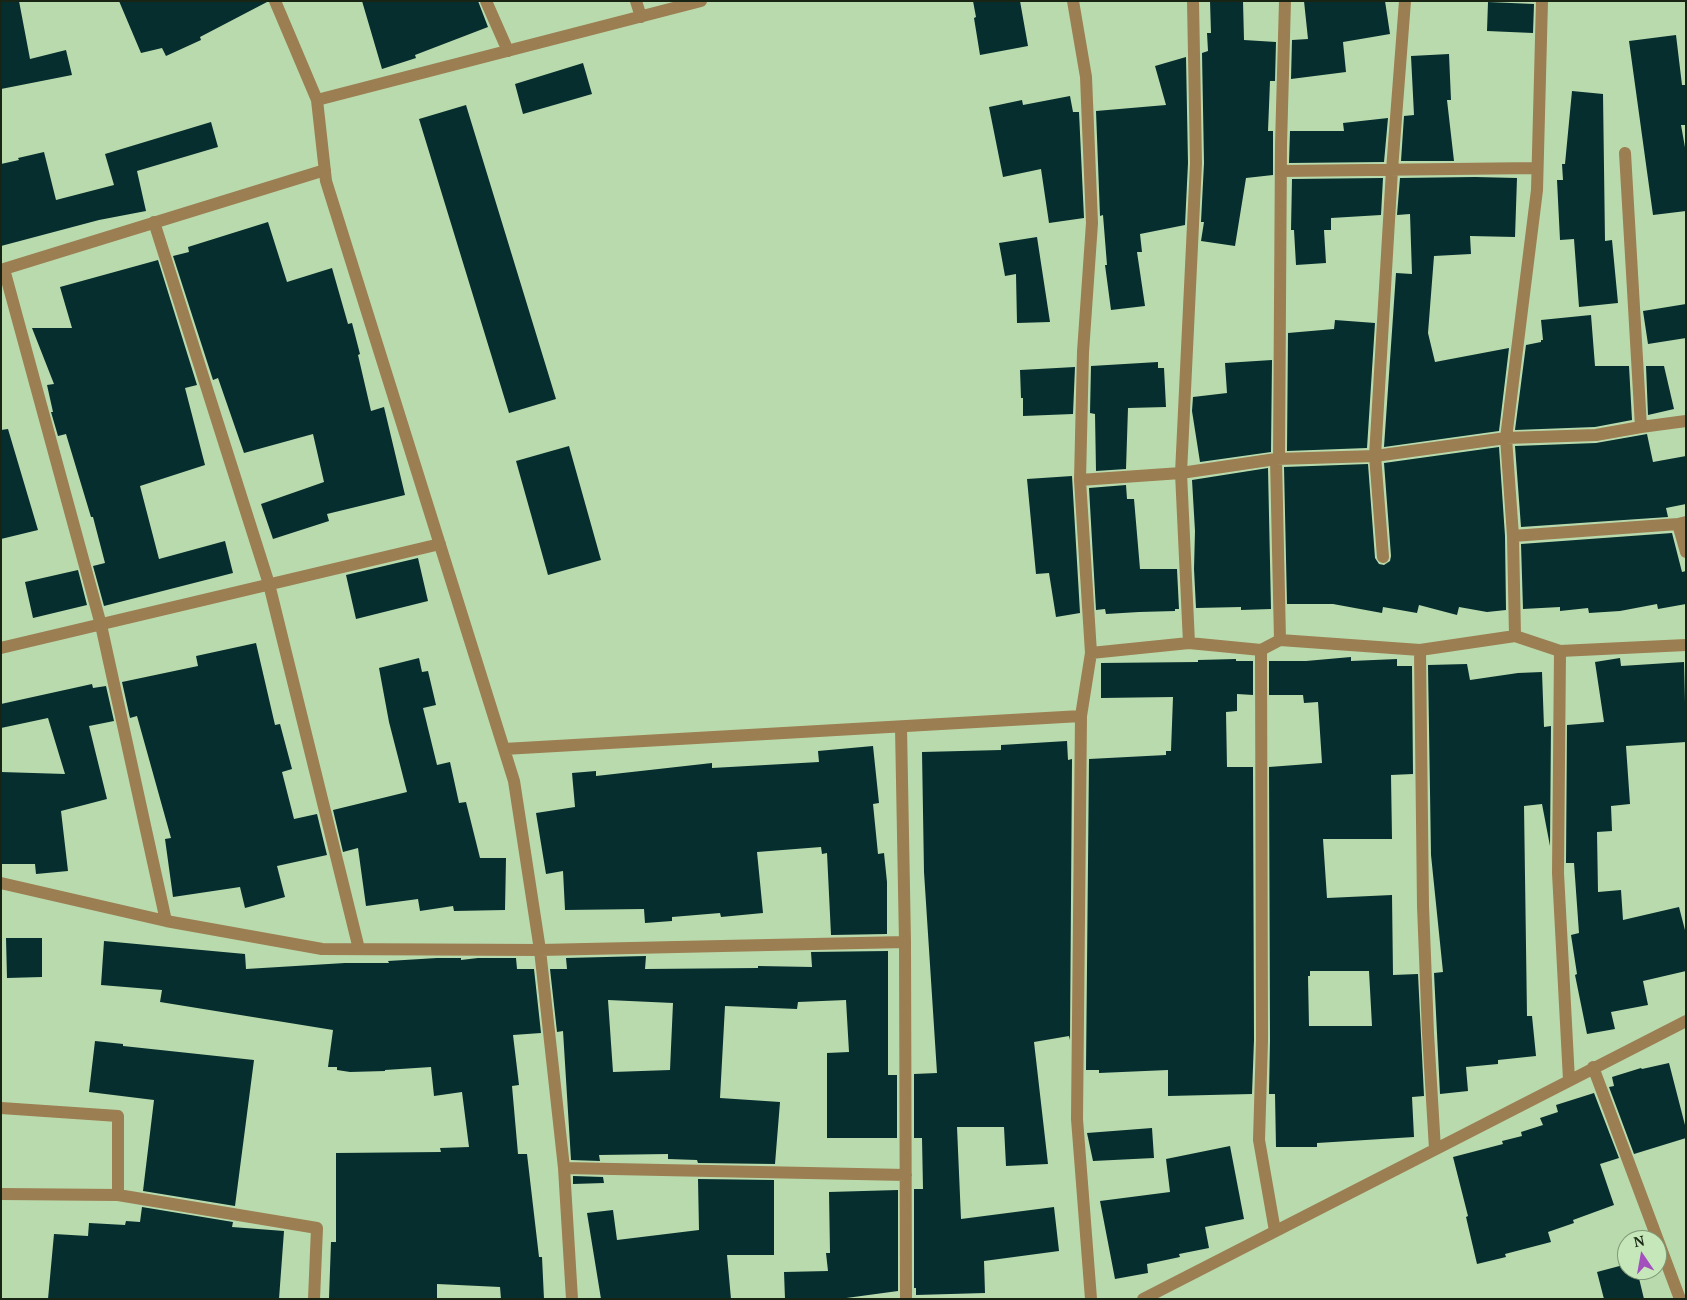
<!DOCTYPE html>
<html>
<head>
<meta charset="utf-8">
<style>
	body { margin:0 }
	#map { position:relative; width:1687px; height:1300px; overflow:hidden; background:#b9daad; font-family:"PT Serif",serif }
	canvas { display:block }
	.frame { position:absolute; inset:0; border:2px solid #182514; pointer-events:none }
	.north { position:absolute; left:1617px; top:1230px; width:50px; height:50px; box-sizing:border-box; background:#c5e7b9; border:1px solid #809977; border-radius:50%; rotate:348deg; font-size:14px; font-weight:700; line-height:20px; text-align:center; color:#182514 }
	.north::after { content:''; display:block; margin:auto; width:18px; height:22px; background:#a34fbd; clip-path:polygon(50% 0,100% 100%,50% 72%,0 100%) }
</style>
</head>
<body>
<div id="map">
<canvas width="1687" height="1300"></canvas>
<div class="frame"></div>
<div class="north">N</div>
</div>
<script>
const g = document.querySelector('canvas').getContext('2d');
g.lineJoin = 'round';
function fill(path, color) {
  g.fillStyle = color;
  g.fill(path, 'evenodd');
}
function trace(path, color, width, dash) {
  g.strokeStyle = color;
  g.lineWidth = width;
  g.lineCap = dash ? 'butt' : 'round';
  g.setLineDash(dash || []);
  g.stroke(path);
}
fill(new Path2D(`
	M 1,1 L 19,1 L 30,59 L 66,50 L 72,75 L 1,89 Z
	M 119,1 L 267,1 L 267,2 L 200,37 L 201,40 L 166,56 L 162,48 L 141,53 Z
	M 362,1 L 478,1 L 488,27 L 415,55 L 416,58 L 382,69 Z
	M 973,1 L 1020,1 L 1028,46 L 980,55 L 974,18 L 976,17 Z
	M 1210,1 L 1243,1 L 1244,40 L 1276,42 L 1275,81 L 1270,81 L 1268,131 L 1273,131 L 1273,175 L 1246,178 L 1235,246 L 1201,241 L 1204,222 L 1201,222 L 1204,163 L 1202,53 L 1208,51 L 1207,33 L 1211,33 Z
	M 1304,1 L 1385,1 L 1390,34 L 1343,42 L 1346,72 L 1291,79 L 1292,40 L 1308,39 Z
	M 1488,2 L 1534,4 L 1533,33 L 1487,31 Z
	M 1676,35 L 1682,85 L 1686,85 L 1686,125 L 1681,125 L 1686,153 L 1686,211 L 1653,215 L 1629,41 Z
	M 1449,54 L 1451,100 L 1447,100 L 1454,161 L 1401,161 L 1404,116 L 1414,115 L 1411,56 Z
	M 1186,57 L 1188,163 L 1185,225 L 1140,234 L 1142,252 L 1137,252 L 1145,306 L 1111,310 L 1105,265 L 1107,265 L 1103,215 L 1100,216 L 1096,111 L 1166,105 L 1155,66 Z
	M 583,63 L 592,94 L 523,114 L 515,84 Z
	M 1572,91 L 1603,94 L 1605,241 L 1612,240 L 1618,303 L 1579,307 L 1574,239 L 1560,240 L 1557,180 L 1563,180 L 1562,164 L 1565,164 Z
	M 1070,96 L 1073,112 L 1079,112 L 1084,218 L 1049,223 L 1041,169 L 1003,177 L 989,107 L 1022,100 L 1023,105 Z
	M 466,105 L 556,399 L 509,413 L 419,119 Z
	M 1388,118 L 1384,162 L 1289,163 L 1290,131 L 1344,131 L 1343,123 Z
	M 211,122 L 218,147 L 137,171 L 146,211 L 99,220 L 1,246 L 1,164 L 19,160 L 18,158 L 44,152 L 56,200 L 114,185 L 105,154 Z
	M 1475,177 L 1517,178 L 1515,237 L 1470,236 L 1471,254 L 1434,256 L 1428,333 L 1435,362 L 1509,348 L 1499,431 L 1384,447 L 1396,273 L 1412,274 L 1410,214 L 1397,215 L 1400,178 Z
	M 1383,178 L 1381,215 L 1331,218 L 1331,230 L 1324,230 L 1326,263 L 1296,265 L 1294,230 L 1291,230 L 1292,179 Z
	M 268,222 L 287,282 L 332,268 L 348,324 L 352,323 L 360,354 L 358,355 L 371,411 L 384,407 L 405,495 L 327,514 L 329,521 L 273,539 L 261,504 L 324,482 L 313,434 L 244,453 L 218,378 L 213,380 L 173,256 L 189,252 L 188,247 Z
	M 1037,237 L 1050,322 L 1017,323 L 1016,274 L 1005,276 L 999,243 Z
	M 158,260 L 197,385 L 185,388 L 205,465 L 140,486 L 159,559 L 225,541 L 233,573 L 104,606 L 93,566 L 105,563 L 93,517 L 91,517 L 66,434 L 58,436 L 51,412 L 53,412 L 47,385 L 54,384 L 32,328 L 72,328 L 60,287 Z
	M 1686,304 L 1686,338 L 1648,344 L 1643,311 Z
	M 1591,315 L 1595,366 L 1629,366 L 1632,420 L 1595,427 L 1515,430 L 1526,345 L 1541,342 L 1541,340 L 1543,340 L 1541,320 Z
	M 1335,320 L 1375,323 L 1367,448 L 1287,451 L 1288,333 L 1334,329 Z
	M 1272,360 L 1271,452 L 1200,462 L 1192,411 L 1193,397 L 1227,393 L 1225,363 Z
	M 1158,362 L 1158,368 L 1164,368 L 1166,407 L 1128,408 L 1126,469 L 1096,471 L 1095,414 L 1090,413 L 1091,366 Z
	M 1646,366 L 1664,366 L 1674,409 L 1648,415 Z
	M 1075,367 L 1073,414 L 1023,416 L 1023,398 L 1021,398 L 1020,370 Z
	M 8,429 L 38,530 L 1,539 L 1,430 Z
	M 1647,434 L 1653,462 L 1686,456 L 1686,504 L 1666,508 L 1668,517 L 1521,527 L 1515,446 L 1596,443 Z
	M 569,446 L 601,560 L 548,575 L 516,461 Z
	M 1499,447 L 1505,536 L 1506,610 L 1487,612 L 1459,607 L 1457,615 L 1419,605 L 1417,613 L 1383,607 L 1382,613 L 1333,604 L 1287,604 L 1284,467 L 1368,464 L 1375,558 L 1379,564 L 1384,565 L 1390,561 L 1391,556 L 1384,463 Z
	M 1268,468 L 1271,609 L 1241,610 L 1241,607 L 1196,608 L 1194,569 L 1195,531 L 1192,480 Z
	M 1072,476 L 1080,613 L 1056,617 L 1049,573 L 1036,574 L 1027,479 Z
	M 1126,485 L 1127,499 L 1134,499 L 1140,569 L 1177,569 L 1179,609 L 1175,609 L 1175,611 L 1139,612 L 1106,614 L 1105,609 L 1096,610 L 1089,488 Z
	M 1672,533 L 1682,572 L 1686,571 L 1686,604 L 1658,609 L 1657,604 L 1620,611 L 1589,613 L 1588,608 L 1560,611 L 1560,607 L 1523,609 L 1521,544 Z
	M 418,558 L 428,601 L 356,619 L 346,575 Z
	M 78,570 L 87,605 L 33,618 L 25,582 Z
	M 256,643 L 275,725 L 280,724 L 292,769 L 282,772 L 294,819 L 317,814 L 327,855 L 277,866 L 285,897 L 245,908 L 240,887 L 173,897 L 165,839 L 171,838 L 137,716 L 130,718 L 122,682 L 198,666 L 196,656 Z
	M 1351,657 L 1351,661 L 1397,659 L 1397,666 L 1412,666 L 1413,774 L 1391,775 L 1392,839 L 1323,839 L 1327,898 L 1392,895 L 1393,975 L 1418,974 L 1424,1096 L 1412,1097 L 1414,1137 L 1317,1143 L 1317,1147 L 1276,1147 L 1275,1094 L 1269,1094 L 1270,1040 L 1269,767 L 1322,763 L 1318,702 L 1304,703 L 1303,695 L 1269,695 L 1269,661 L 1306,661 ZM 1310,971 L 1369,971 L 1372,1026 L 1309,1026 L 1308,976 L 1310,976 Z
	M 419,658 L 422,672 L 428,671 L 436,705 L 423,708 L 437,765 L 450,762 L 459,803 L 466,802 L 480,858 L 506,858 L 505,910 L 454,911 L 453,906 L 420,911 L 418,899 L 366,906 L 358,848 L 343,852 L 333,810 L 407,792 L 389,722 L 379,668 Z
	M 1620,658 L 1621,666 L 1684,662 L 1686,742 L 1626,746 L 1630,804 L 1611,806 L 1612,831 L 1597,832 L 1598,892 L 1621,890 L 1623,920 L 1679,907 L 1686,934 L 1686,971 L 1643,981 L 1648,1005 L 1611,1012 L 1615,1029 L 1587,1034 L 1575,975 L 1577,974 L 1571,935 L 1579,933 L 1574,863 L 1566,863 L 1567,725 L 1604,722 L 1595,662 Z
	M 1236,659 L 1236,661 L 1253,661 L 1253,695 L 1237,694 L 1237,711 L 1226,712 L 1227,767 L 1253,767 L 1254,1040 L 1252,1094 L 1168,1096 L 1168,1070 L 1099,1073 L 1099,1070 L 1086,1070 L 1089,759 L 1166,755 L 1166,751 L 1171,751 L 1173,697 L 1101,698 L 1101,663 L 1198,662 L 1198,660 Z
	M 1467,664 L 1470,680 L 1518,673 L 1542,672 L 1544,727 L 1551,726 L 1550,846 L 1542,804 L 1524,806 L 1527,1016 L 1532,1016 L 1536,1056 L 1498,1060 L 1498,1064 L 1466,1067 L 1468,1091 L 1440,1094 L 1434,973 L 1443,972 L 1431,855 L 1428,665 Z
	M 92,684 L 93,688 L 106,686 L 114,721 L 89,726 L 107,799 L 61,811 L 68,871 L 36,874 L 35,864 L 1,864 L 1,772 L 65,774 L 48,718 L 1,728 L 1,704 Z
	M 1067,741 L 1068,760 L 1072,759 L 1070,1040 L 1069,1036 L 1034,1042 L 1048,1164 L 1006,1166 L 1004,1127 L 957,1127 L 961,1219 L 1054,1207 L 1059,1251 L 984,1261 L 985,1293 L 916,1295 L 916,1288 L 914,1288 L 914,1189 L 923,1189 L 922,1138 L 914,1138 L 914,1074 L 937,1073 L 924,872 L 922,752 L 1001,750 L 1001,745 Z
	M 873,746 L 879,803 L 873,804 L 878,854 L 884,853 L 887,882 L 887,934 L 831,935 L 827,853 L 822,854 L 821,847 L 757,852 L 763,913 L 721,917 L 720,913 L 672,917 L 672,921 L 645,923 L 644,909 L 565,910 L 563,871 L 546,874 L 536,813 L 575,807 L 572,773 L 596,771 L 596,776 L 712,763 L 712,768 L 819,762 L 818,751 Z
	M 6,938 L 42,938 L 42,977 L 7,978 Z
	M 104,941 L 245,954 L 246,969 L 345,963 L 389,963 L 388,961 L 437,958 L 461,958 L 461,960 L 478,958 L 516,958 L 517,969 L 534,969 L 541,1033 L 513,1035 L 519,1085 L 512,1086 L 518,1154 L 527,1154 L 539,1257 L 542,1257 L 544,1299 L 501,1299 L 500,1287 L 437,1284 L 437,1299 L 329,1298 L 331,1242 L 336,1242 L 336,1153 L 441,1152 L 440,1148 L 469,1147 L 462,1092 L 434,1096 L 431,1067 L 385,1070 L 385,1071 L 350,1072 L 337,1070 L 337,1067 L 328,1067 L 333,1030 L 160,1002 L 162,990 L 101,985 Z
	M 888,951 L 888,1075 L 897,1075 L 897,1138 L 827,1138 L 827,1053 L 849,1052 L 846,1000 L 798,1002 L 797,1009 L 725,1006 L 720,1098 L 780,1102 L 775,1164 L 698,1163 L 697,1160 L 668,1159 L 668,1154 L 599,1155 L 600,1161 L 571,1160 L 563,1031 L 557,1032 L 550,969 L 567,969 L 566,958 L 646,956 L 645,969 L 758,968 L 758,966 L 812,967 L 811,952 ZM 608,1000 L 673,1003 L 670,1070 L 613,1072 Z
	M 95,1041 L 123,1044 L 123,1046 L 254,1060 L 235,1206 L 143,1191 L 154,1100 L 89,1092 Z
	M 1669,1063 L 1686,1129 L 1686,1138 L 1634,1154 L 1609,1087 L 1614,1086 L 1612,1077 L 1641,1068 L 1642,1069 Z
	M 1594,1093 L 1619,1158 L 1600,1164 L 1614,1205 L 1573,1220 L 1574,1223 L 1548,1232 L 1551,1242 L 1505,1254 L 1506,1257 L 1477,1264 L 1466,1217 L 1468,1216 L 1453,1157 L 1503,1144 L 1502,1141 L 1522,1136 L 1521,1132 L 1543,1125 L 1540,1118 L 1558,1112 L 1556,1105 Z
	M 1152,1128 L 1154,1158 L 1093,1161 L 1087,1133 Z
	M 1230,1146 L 1244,1219 L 1205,1227 L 1209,1248 L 1179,1254 L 1180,1257 L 1147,1264 L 1148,1273 L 1115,1279 L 1100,1201 L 1170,1192 L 1166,1159 Z
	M 573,1176 L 603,1177 L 604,1183 L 573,1184 Z
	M 698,1179 L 774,1180 L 774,1255 L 727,1255 L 731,1299 L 601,1299 L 587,1213 L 613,1210 L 617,1240 L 699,1230 Z
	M 898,1190 L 898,1291 L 839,1299 L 785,1299 L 784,1272 L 828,1271 L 826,1253 L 830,1253 L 829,1192 Z
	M 142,1207 L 233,1222 L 232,1227 L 284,1231 L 279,1299 L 48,1299 L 54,1234 L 88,1236 L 89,1223 L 125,1225 L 126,1221 L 140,1222 Z
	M 1627,1264 L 1627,1270 L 1637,1270 L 1644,1299 L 1604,1299 L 1597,1272 Z`), '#062e2f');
trace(new Path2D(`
	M 275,1 L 317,100 L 326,181 L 514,781 L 540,950 L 564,1168 L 572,1299
	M 486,1 L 508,51
	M 636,1 L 641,17
	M 1073,1 L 1086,77 L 1092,223 L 1083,352 L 1080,480
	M 1542,1 L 1537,190 L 1506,438 L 1513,536 L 1515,636 L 1560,651 L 1558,873 L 1569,1080
	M 317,100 L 701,1
	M 1625,153 L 1641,427
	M 1282,171 L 1537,168
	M 154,222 L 269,584 L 359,949
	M 4,269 L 325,170
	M 1,270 L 4,269 L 101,625 L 166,921
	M 1678,524 L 1686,552
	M 1513,536 L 1678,524 L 1686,522
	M 1383,557 L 1375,456 L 1392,170 L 1405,1
	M 1280,640 L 1276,459 L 1279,458 L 1281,145 L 1285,1
	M 1189,643 L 1181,473 L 1196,163 L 1193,1
	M 1,648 L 440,544
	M 1261,650 L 1262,1040 L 1259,1140 L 1275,1231
	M 1420,650 L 1423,906 L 1428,1033 L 1435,1149
	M 1560,651 L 1686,645
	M 1091,653 L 1080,480 L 1181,473 L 1276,459 L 1375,456 L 1506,438 L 1596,435 L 1641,427 L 1686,421
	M 1081,716 L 1077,1119 L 1091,1299
	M 901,727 L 905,942 L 906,1299
	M 504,749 L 1081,716 L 1091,653 L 1189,643 L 1261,650 L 1280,640 L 1420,650 L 1515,636
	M 1,883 L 166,921 L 322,949 L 540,950 L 905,942
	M 1593,1067 L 1680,1299
	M 1,1108 L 118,1116 L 118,1195
	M 564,1168 L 906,1175
	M 1,1194 L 118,1195 L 317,1228 L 314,1299
	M 1143,1299 L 1686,1021`), '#9b7e51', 12);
</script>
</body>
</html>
